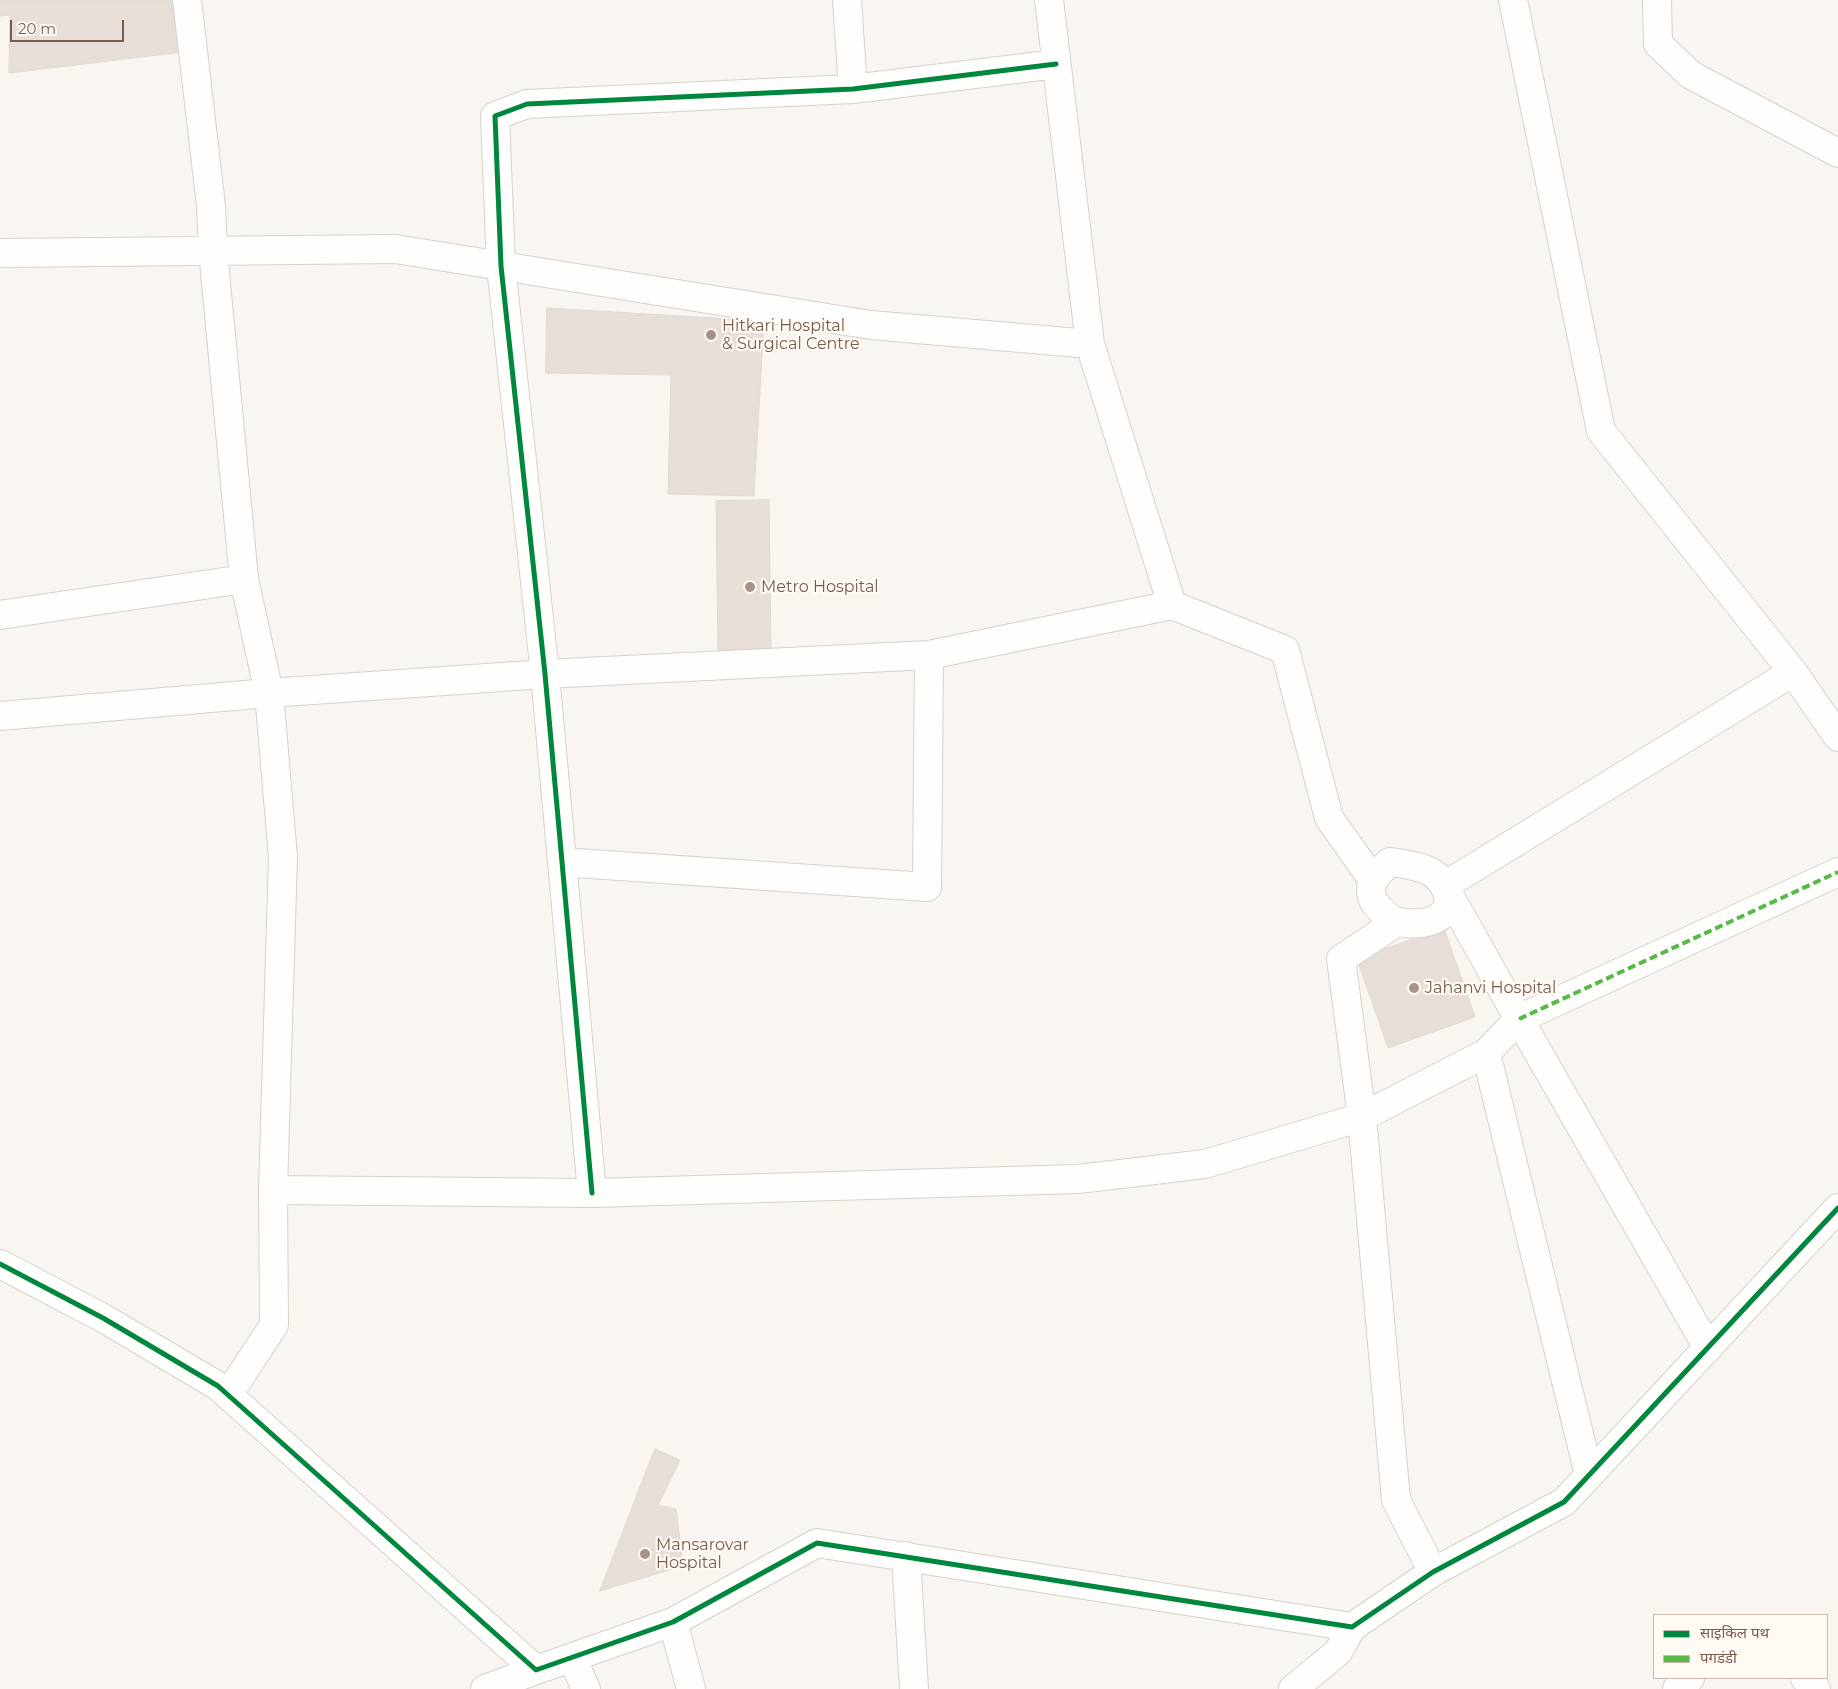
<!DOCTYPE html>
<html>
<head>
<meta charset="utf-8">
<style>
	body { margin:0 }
	#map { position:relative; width:1838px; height:1689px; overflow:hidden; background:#f9f5f0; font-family:Montserrat,"Noto Sans Devanagari",sans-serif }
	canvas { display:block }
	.legend { position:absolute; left:1653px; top:1614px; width:175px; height:65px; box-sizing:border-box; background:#fffaf3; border:1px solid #cabbb1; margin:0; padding:6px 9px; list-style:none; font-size:15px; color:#7a5c4d }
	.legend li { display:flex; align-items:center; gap:10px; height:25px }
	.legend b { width:25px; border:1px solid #cabbb1 }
	.scale { position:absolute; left:10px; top:20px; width:114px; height:22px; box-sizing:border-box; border:2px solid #7a5c4d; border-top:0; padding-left:6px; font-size:15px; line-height:18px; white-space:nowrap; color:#7a5c4d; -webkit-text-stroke:4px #fffaf3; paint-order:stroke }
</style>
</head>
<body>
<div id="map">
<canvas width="1838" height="1689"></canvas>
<ul class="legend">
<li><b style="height:6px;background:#00873e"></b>साइकिल पथ</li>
<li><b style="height:6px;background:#58b947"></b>पगडंडी</li>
</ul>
<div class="scale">20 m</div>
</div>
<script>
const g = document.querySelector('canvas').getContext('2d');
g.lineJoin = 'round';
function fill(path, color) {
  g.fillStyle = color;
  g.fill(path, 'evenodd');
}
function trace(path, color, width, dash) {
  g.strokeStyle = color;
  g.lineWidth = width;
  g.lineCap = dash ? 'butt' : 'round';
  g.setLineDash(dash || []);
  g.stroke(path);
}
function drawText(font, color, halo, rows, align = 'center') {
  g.font = font + ' Montserrat,sans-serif';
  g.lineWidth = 4.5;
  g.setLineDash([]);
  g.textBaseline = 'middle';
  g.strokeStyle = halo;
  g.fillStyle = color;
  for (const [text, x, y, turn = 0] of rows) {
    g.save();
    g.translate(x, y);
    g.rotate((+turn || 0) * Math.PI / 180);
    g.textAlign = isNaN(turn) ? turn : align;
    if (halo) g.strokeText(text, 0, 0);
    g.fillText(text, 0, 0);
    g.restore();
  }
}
const building = new Path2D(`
	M 0,0 L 177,0 L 183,52 L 9,73 L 10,15 L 0,16 Z
	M 547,308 L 764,321 L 754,496 L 668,494 L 671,375 L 546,373 Z
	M 769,500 L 771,651 L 718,652 L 716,501 Z
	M 1444,928 L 1475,1017 L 1388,1048 L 1357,959 Z
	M 655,1449 L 680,1460 L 658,1505 L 676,1509 L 683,1566 L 600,1591 Z`);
fill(building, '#e6ded7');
trace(building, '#e2d8d2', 1);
const minor = new Path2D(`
	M 187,0 L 211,206 L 213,251 L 244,579 L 269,693 L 283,857 L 273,1190 L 274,1325 L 228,1395
	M 847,0 L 853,89
	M 1049,0 L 1090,344 L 1172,605 L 1285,650 L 1329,818 L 1373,880
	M 1513,0 L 1601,431 L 1793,672 L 1838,737
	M 1657,0 L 1658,44 L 1691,75 L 1838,153
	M 0,253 L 395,249 L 871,325 L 1090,344
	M 0,615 L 244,579
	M 0,716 L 269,693 L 545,674 L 929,655 L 1172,605
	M 562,862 L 927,887 L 929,655
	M 1390,862 C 1410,865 1437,867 1446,889 C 1458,920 1422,927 1399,922 C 1393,921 1387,916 1383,912 C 1362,893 1371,878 1390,862 Z
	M 1397,922 L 1341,959 L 1362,1117 L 1396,1500 L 1433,1572
	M 1486,1053 L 1589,1475
	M 273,1190 L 592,1193 L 1078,1179 L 1205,1164 L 1362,1117 L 1486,1053 L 1519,1019 L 1838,872
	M 592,1193 L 545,674 L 501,266 L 495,116 L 527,104 L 853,89 L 1056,64
	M 1708,1348 L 1519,1019 L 1444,886 L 1793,672
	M 906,1556 L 914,1689
	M 673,1622 L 691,1689
	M 572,1658 L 586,1689
	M 1805,1678 L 1816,1689
	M 485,1689 L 536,1670
	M 1293,1689 L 1338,1652 L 1352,1627
	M 1677,1689 L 1690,1678`);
const tertiary = new Path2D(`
	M 0,1264 L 103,1318 L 218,1386 L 536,1670 L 673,1622 L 817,1543 L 1352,1627 L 1433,1572 L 1564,1502 L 1838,1208`);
trace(minor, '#d7d1cb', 30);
trace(tertiary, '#d7d1cb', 30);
trace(minor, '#fefefd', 28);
trace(tertiary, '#fefefd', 28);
trace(new Path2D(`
	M 1519,1019 L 1838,872`), '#58b947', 4, [8, 4]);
trace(new Path2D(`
	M 592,1193 L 545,674 L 501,266 L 495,116 L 527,104 L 853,89 L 1056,64
	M 0,1264 L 103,1318 L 218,1386 L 536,1670 L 673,1622 L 817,1543 L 1352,1627 L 1433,1572 L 1564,1502 L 1838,1208`), '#00873e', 5);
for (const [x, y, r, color] of [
	[711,335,6,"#a69286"],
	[750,587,6,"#a69286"],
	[1414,988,6,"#a69286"],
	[645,1554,6,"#a69286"]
]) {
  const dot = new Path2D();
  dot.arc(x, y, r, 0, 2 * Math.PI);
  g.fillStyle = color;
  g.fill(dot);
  trace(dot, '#fffaf3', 2);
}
drawText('16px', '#7a5c4d', '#fffaf3', [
	["Hitkari Hospital",722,326],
	["& Surgical Centre",722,344],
	["Metro Hospital",761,587],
	["Jahanvi Hospital",1425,988],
	["Mansarovar",656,1545],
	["Hospital",656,1563]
], 'left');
</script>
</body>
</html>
